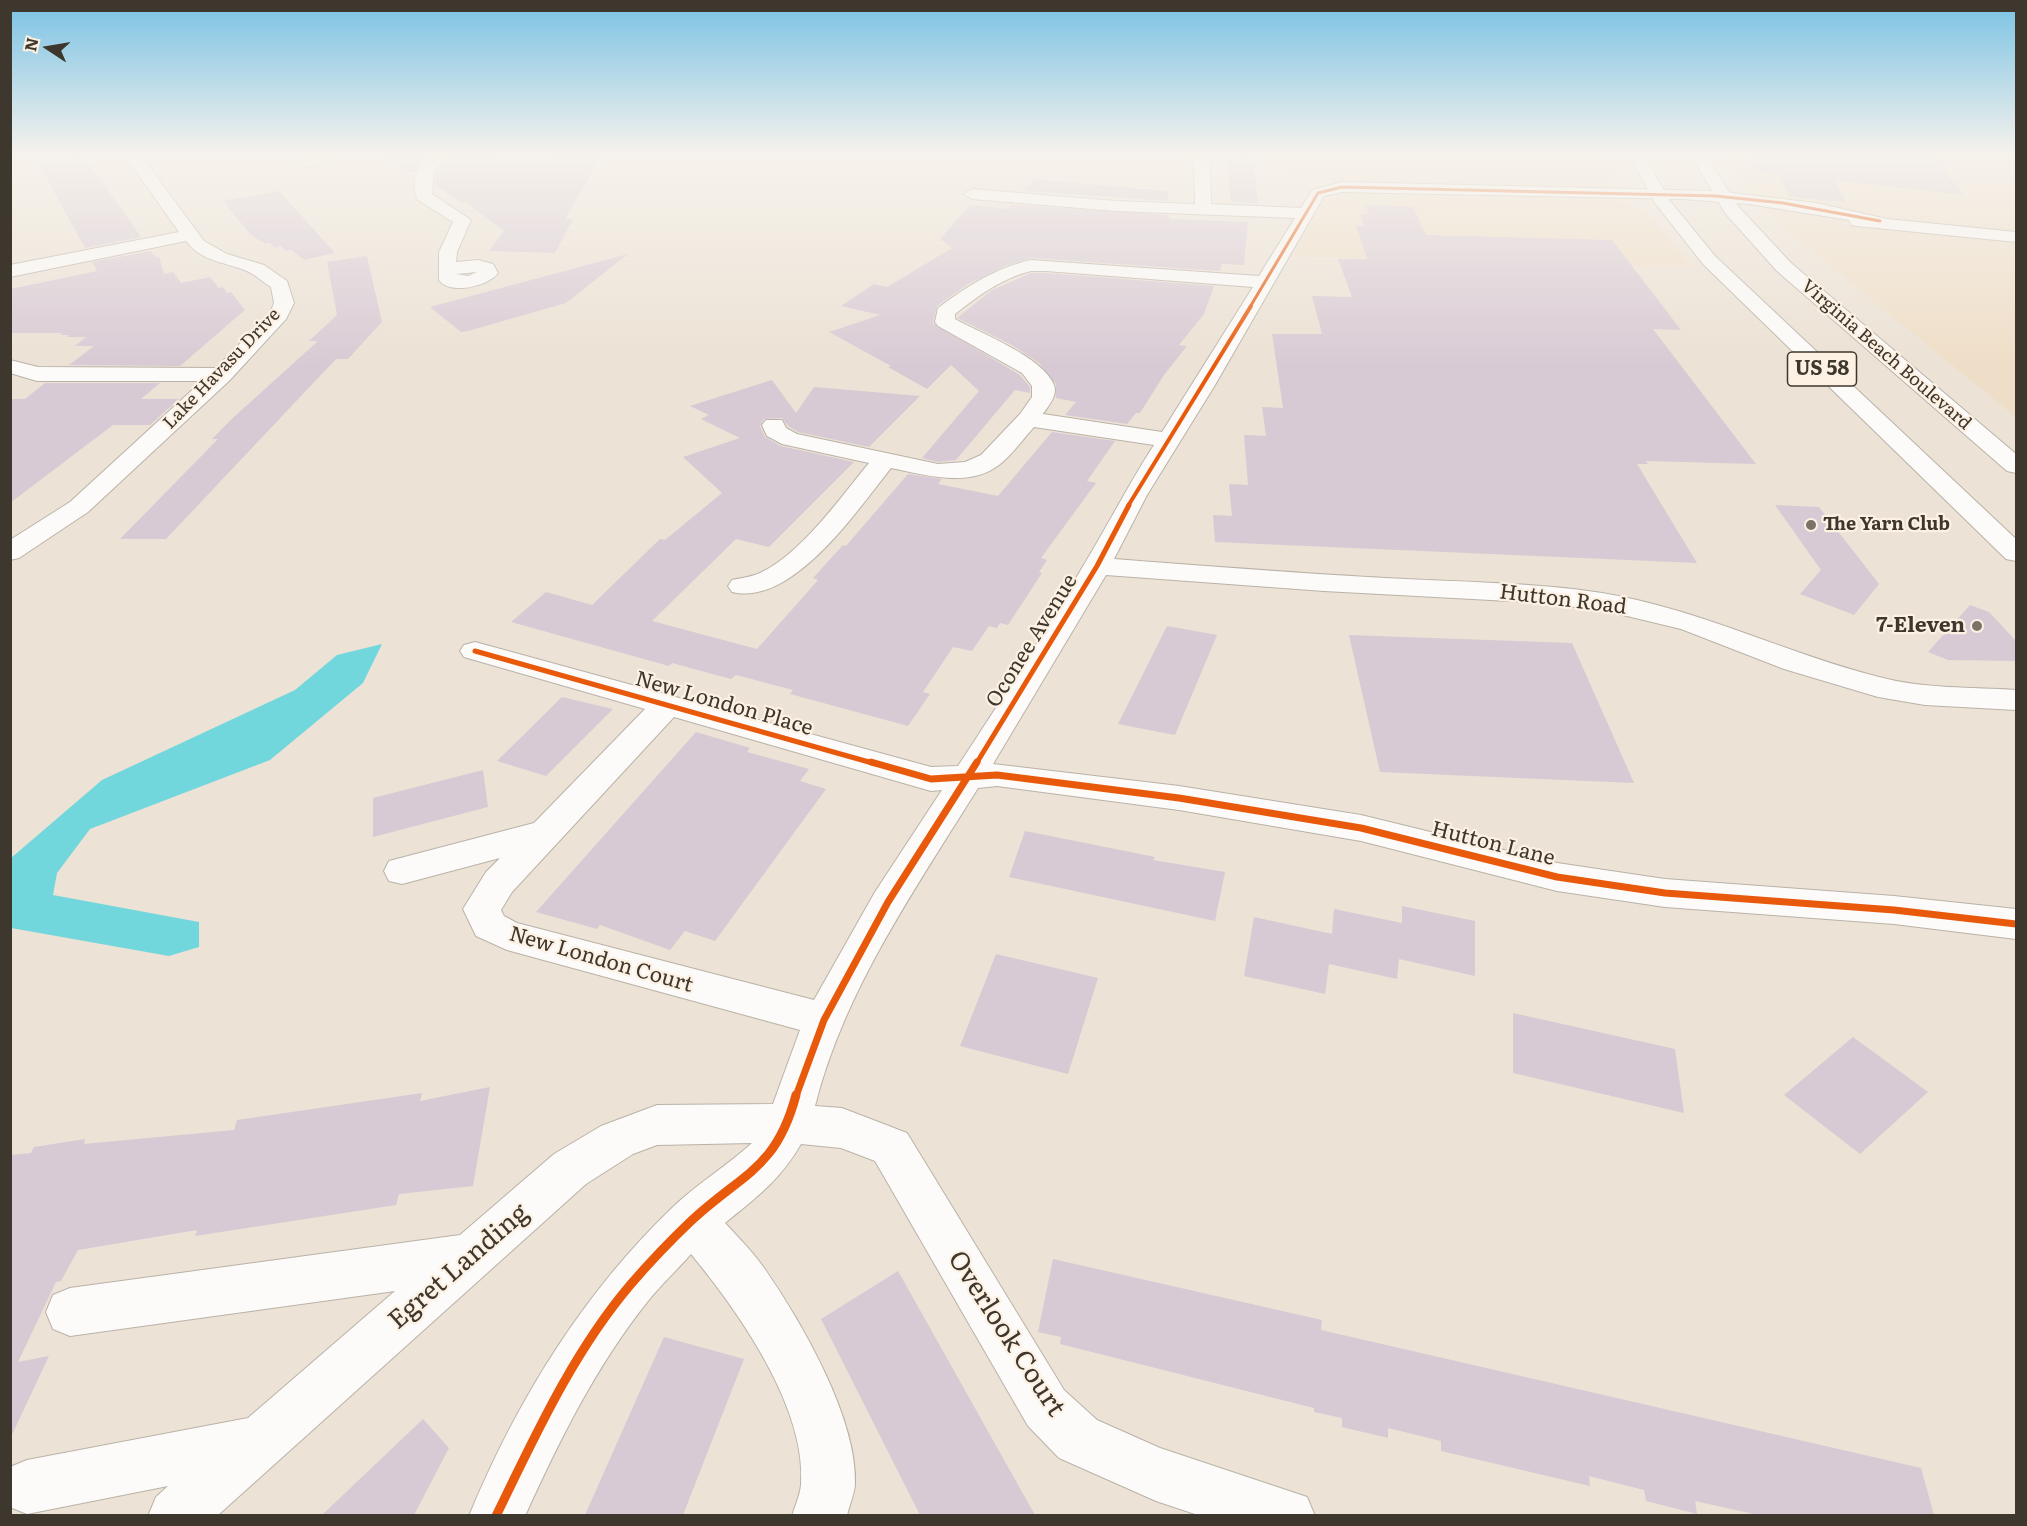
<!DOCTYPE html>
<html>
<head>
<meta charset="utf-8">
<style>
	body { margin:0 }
	#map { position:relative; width:2027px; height:1526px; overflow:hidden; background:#ece2d5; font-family:Literata,serif }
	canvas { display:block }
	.frame { position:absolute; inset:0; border:12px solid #3e372d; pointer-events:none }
	.north { position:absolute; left:18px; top:18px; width:60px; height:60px; -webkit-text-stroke:4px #fdf1e3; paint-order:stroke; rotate:282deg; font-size:16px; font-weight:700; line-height:24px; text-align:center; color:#3e372d }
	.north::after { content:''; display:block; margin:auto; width:21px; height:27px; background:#3e372d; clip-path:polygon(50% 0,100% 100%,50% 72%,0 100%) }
</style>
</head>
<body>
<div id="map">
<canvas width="2027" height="1526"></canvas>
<div class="frame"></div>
<div class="north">N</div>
</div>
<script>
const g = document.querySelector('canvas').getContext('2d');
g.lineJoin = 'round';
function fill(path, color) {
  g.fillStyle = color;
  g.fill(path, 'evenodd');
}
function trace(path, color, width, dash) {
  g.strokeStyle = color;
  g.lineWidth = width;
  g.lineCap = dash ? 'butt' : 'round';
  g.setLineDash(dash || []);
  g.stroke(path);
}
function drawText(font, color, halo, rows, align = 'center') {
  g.font = font + ' Literata,serif';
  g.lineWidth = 4.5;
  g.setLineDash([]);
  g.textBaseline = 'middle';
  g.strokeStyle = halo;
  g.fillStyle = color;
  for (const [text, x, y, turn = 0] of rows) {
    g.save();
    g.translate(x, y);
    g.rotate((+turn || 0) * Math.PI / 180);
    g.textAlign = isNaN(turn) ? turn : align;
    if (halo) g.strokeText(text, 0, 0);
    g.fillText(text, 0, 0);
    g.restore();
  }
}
fill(new Path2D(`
	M 1270,153 L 1611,153 L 1615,188 L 1292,179 Z
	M 1726,153 L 2016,153 L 2016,417 L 1785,229 L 1752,194 Z
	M 1364,191 L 1617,200 L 1646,212 L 1694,268 L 1293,256 L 1324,199 Z`), '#efdec7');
fill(new Path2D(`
	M 382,644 L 363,683 L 270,760 L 90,829 L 57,873 L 53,895 L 199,922 L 199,947 L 169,956 L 11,928 L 11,858 L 102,780 L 295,690 L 337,655 Z`), '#72d7dd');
fill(new Path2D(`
	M 374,153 L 432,153 L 423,160 L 414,174 Z
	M 456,153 L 476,153 L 534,162 L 557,153 L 603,153 L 565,219 L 573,219 L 555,253 L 489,251 L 504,231 L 465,202 L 462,203 L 435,185 L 436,171 Z
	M 1755,153 L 1931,154 L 1964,195 L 1833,180 L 1846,202 L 1790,197 L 1778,174 L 1754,171 Z
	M 79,154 L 97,174 L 141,237 L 85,248 L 37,161 Z
	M 1226,155 L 1253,156 L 1258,203 L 1231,202 Z
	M 1035,179 L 1168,191 L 1168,201 L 1024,191 Z
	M 279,191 L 335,253 L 304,260 L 291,250 L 285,251 L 281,246 L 274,248 L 270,243 L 265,244 L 251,235 L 223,201 Z
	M 970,205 L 1008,209 L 1012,205 L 1169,215 L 1169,219 L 1248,222 L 1244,265 L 1222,264 L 1220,271 L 1031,258 L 1005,266 L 970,283 L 937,306 L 933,323 L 1020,375 L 1030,387 L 1030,393 L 1015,390 L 956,460 L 938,462 L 922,458 L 979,391 L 951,365 L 927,389 L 888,367 L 891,366 L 829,332 L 880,315 L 841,306 L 874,284 L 887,287 L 952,248 L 940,239 Z
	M 1365,205 L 1413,207 L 1426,235 L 1612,240 L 1681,330 L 1653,329 L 1756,464 L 1646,461 L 1648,464 L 1637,464 L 1697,563 L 1215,542 L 1213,515 L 1232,516 L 1229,484 L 1248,485 L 1244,435 L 1266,436 L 1262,407 L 1283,408 L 1272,334 L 1322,334 L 1312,296 L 1352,297 L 1338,259 L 1367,259 L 1356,225 L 1364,226 L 1360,214 L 1369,214 Z
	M 151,251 L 155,257 L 159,257 L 164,274 L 173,272 L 181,283 L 210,277 L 219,288 L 223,287 L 227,293 L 231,292 L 245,310 L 180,366 L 69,365 L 94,346 L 75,346 L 86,337 L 67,337 L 69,335 L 60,335 L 62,333 L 10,333 L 10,289 L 97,271 L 92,262 Z
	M 628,254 L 566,303 L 468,331 L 461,332 L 430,307 Z
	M 367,256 L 382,322 L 348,359 L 336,359 L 166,539 L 120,539 L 218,439 L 212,439 L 235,416 L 318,341 L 309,341 L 337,315 L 327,262 Z
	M 1031,273 L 1046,273 L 1214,286 L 1204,314 L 1179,345 L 1187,346 L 1164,375 L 1140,413 L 1136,413 L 1127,424 L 1065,415 L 1076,402 L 1056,398 L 1056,384 L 1039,363 L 1012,345 L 957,318 L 992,290 Z
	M 772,380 L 796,413 L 814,387 L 920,396 L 869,447 L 798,432 L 788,426 L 782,418 L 764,419 L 760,426 L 765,437 L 781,446 L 854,462 L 769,547 L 736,539 L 652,621 L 757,649 L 818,580 L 813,578 L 843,545 L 846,546 L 908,474 L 942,479 L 938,484 L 998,496 L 1052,432 L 1115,441 L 1087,481 L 1096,483 L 1041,558 L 1047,560 L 1039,572 L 1042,573 L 1008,625 L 1000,623 L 997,628 L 989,626 L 972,651 L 953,647 L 923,692 L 930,694 L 908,726 L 790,694 L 793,690 L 736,675 L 731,679 L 672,663 L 669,666 L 511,622 L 546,592 L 592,605 L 660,539 L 665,540 L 722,493 L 683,457 L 740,438 L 701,419 L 709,415 L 690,406 Z
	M 45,383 L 160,383 L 141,399 L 179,399 L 150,425 L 113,425 L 10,503 L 10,399 L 25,399 Z
	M 1775,505 L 1819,507 L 1879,584 L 1854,615 L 1800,594 L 1821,570 Z
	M 1970,605 L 1989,612 L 2016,641 L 2016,661 L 1948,660 L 1928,652 Z
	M 1167,626 L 1217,635 L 1175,735 L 1118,724 Z
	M 1349,635 L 1572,643 L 1634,783 L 1380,772 Z
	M 562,697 L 613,709 L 546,776 L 497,761 Z
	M 696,732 L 750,748 L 747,752 L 809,769 L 800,781 L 826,789 L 715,941 L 685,931 L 670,950 L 600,925 L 597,929 L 536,912 Z
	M 483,770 L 488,807 L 373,837 L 373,798 Z
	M 1025,831 L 1155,857 L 1153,860 L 1225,872 L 1215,921 L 1009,877 Z
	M 1402,906 L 1475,921 L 1475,976 L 1399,959 L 1397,979 L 1329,964 L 1325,994 L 1244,976 L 1254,917 L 1332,934 L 1334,909 L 1402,923 Z
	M 996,954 L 1098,978 L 1068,1074 L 960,1046 Z
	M 1513,1013 L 1675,1049 L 1684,1113 L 1513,1073 Z
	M 1853,1037 L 1928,1092 L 1860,1154 L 1784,1095 Z
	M 490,1087 L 473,1186 L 399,1194 L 396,1205 L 195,1236 L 197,1230 L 78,1250 L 61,1281 L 56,1282 L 18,1362 L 49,1356 L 10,1439 L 10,1155 L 31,1153 L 34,1147 L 85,1139 L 84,1144 L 234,1130 L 237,1120 L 422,1093 L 420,1101 Z
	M 1053,1259 L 1322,1320 L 1321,1330 L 1921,1468 L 1934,1515 L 1758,1515 L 1695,1501 L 1697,1514 L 1646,1501 L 1644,1490 L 1589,1476 L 1590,1486 L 1441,1451 L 1441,1441 L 1388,1428 L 1388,1438 L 1342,1427 L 1342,1418 L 1314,1412 L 1314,1408 L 1060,1344 L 1061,1337 L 1038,1332 Z
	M 898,1271 L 1035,1515 L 920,1515 L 821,1319 Z
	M 664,1337 L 744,1359 L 683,1515 L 585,1515 Z
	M 423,1419 L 449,1448 L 414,1515 L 322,1515 Z`), '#d8cad4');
const minor = new Path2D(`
	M 10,153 L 29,153 L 26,156 L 10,159 Z
	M 123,153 L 139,153 L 204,241 L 227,254 L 264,265 L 287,281 L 294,303 L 286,319 L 230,380 L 88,512 L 19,558 L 10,560 L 10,540 L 70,502 L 202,381 L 37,381 L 10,373 L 10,360 L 38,367 L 216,368 L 270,313 L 274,303 L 271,287 C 264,283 258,277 251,273 C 229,262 202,263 186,241 L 10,277 L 10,265 L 179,232 Z
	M 317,153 L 337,153 L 307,167 L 299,162 Z
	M 435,153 L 454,153 L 434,170 L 432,194 L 471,220 L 457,252 L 456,262 L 478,260 L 493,264 L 498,273 C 488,287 449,295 439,280 L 439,252 L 453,222 L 418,200 C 408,182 420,162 435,153 ZM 477,272 L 468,276 L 456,274 Z
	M 1188,153 L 1207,153 L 1210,156 L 1211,204 L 1301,208 L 1312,190 L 1342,182 L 1716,191 L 1816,203 L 1887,219 L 2016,232 L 2016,242 L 1857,226 L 1851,225 L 1849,220 L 1749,204 L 1682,199 L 1342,192 L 1324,196 L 1215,385 L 1147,495 L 1114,559 C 1205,566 1295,573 1385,578 C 1457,582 1530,582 1602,593 C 1700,609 1784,653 1879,677 C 1924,689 1971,687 2016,690 L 2016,710 L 1925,705 L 1878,697 L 1784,669 L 1681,629 L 1602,610 L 1528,602 L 1324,591 L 1106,575 L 993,764 L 1179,786 L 1361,815 L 1557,863 L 1665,879 L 1894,896 L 2016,909 L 2016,939 L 1894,924 L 1665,907 L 1557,891 L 1361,841 L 1179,810 L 997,786 L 978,788 C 916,888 844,990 815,1106 L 842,1108 L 907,1133 L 1064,1390 L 1097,1420 L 1160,1448 L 1307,1497 L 1315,1516 L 1201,1516 L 1156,1501 L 1059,1458 L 1028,1426 L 875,1161 L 841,1148 L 801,1144 C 780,1180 757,1197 725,1223 C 738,1237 753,1252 764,1268 C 801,1321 858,1419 855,1485 C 854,1495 849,1506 847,1516 L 792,1516 C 795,1506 800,1495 801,1485 C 807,1408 738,1311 691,1254 C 677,1270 661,1285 648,1301 C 596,1366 559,1441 525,1516 L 469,1516 C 517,1400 583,1293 674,1206 C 698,1183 727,1166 752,1143 L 657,1145 L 633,1154 L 586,1184 L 217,1516 L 148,1516 L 156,1497 L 168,1486 L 27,1514 L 10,1507 L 10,1467 L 27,1460 L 248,1418 L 395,1291 L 70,1336 L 53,1329 L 46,1312 L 53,1295 L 70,1288 L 460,1235 L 554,1154 L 601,1126 L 657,1105 L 773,1104 L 800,1030 L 507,950 L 476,936 L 463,909 L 486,872 L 500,858 L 402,884 L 389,881 L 384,871 L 389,861 L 534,823 L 645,709 L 464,657 L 460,651 L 464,645 L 475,642 L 931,767 L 958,766 C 1001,701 1043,635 1082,568 C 1107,527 1128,485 1154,445 L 1034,427 C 1023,439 1012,455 999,465 C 969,488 925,475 891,468 C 858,509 793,607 732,592 L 728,586 L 732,580 C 741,578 751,577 760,573 C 801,554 840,498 869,463 L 782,444 L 767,436 L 762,425 L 766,420 L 782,420 L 786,428 L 797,434 L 938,464 L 965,462 L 981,455 L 1020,414 L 1032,397 L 1032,386 L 1022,373 L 938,326 L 935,322 L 938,308 C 968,286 995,268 1031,260 L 1259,276 L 1295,218 L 1116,211 L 972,199 L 964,194 L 972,189 L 1116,201 L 1195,204 L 1194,158 ZM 1031,271 L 1046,271 L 1253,287 L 1162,432 L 1043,414 C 1048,406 1058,396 1054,385 C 1043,357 982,334 955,319 L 955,314 C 978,296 1002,278 1031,271 ZM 674,717 L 931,791 L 942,790 L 875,892 L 814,1000 L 517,923 L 504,916 L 501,910 L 512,892 Z`);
const primary = new Path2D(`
	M 1629,153 L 1643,153 L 1670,201 L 1715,256 L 2016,539 L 2016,561 L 2006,559 L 1703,264 L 1655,203 Z
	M 1690,153 L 1704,153 L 1738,206 L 1791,263 L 2016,454 L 2016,473 L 2007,471 L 1777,271 L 1725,213 Z`);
trace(minor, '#bab2a8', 2);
trace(primary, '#bab2a8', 2);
fill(minor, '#fcfbf9');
fill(primary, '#fcfbf9');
trace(new Path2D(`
	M 1250,307 L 1318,193 L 1342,187 L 1716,196 L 1783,203 L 1880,221`), '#e8590c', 3);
trace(new Path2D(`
	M 1128,506 L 1251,306`), '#e8590c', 4);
trace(new Path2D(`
	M 475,651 L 876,764
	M 976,764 L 1097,566 L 1129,505`), '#e8590c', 5);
trace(new Path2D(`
	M 871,762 L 931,779 L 997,775 L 1179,798 L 1361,828 L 1557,877 L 1665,893 L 1894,910 L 2016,924
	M 796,1096 L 824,1020 L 888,902 L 977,762`), '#e8590c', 7);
trace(new Path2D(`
	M 496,1516 C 535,1436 573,1352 631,1284 C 650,1262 671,1240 691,1221 C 742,1173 776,1170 796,1095`), '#e8590c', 9);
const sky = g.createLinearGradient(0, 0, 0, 366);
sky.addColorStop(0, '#79c2e4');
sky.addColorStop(0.42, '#f6f2ec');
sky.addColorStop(1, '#f6f2ec00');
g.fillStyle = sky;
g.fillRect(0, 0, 2027, 366);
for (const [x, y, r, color] of [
	[1811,525,6,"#7b7368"],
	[1977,626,6,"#7b7368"]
]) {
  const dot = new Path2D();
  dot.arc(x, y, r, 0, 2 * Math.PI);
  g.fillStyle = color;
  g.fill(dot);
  trace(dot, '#fdf1e3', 2);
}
drawText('18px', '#3e372d', '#fdf1e3', [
	["Virginia Beach Boulevard",1886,355,41],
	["Lake Havasu Drive",222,369,-46]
]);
drawText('bold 18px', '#3e372d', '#fdf1e3', [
	["The Yarn Club",1823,525]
], 'left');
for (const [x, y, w] of [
	[1822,369,69]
]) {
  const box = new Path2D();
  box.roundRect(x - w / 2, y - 17, w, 34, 4.5);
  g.fillStyle = '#fdf1e3';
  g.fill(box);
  trace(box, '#3e372d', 1.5);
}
drawText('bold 20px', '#3e372d', null, [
	["US 58",1822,369]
]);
drawText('21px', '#3e372d', '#fdf1e3', [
	["Hutton Road",1563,600,7],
	["Oconee Avenue",1032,641,-58],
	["New London Place",724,704,16],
	["Hutton Lane",1493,844,14],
	["New London Court",601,960,16]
]);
drawText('bold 21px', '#3e372d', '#fdf1e3', [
	["7-Eleven",1965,626]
], 'right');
drawText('26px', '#3e372d', '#fdf1e3', [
	["Egret Landing",459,1267,-41],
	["Overlook Court",1006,1334,57]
]);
</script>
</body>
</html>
